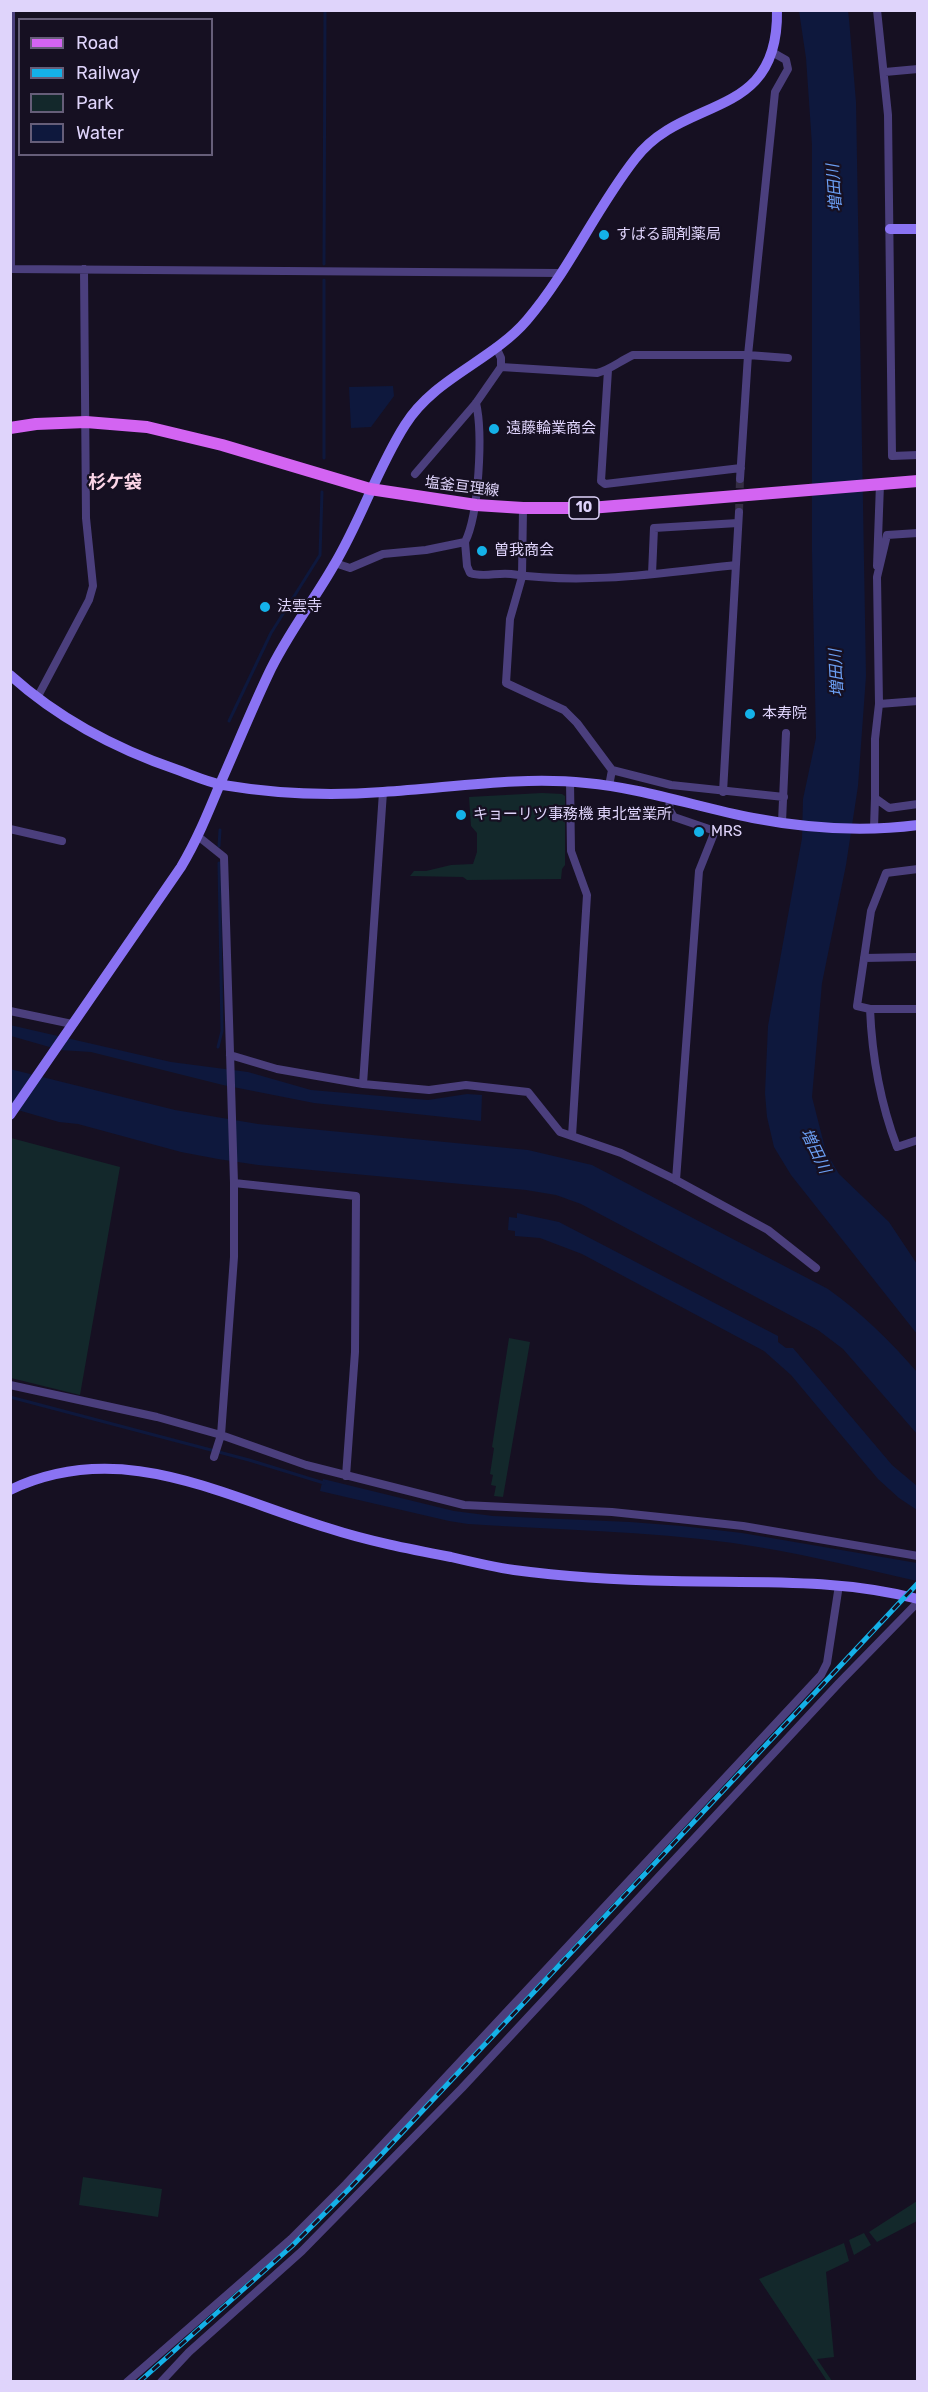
<!DOCTYPE html>
<html>
<head>
<meta charset="utf-8">
<style>
	body { margin:0 }
	#map { position:relative; width:928px; height:2392px; overflow:hidden; background:#161022; font-family:Rubik,sans-serif }
	canvas { display:block }
	.frame { position:absolute; inset:0; border:12px solid #dfd4fb; pointer-events:none }
	.legend { position:absolute; left:18px; top:18px; width:195px; height:138px; box-sizing:border-box; background:#161022; border:2px solid #665e79; margin:0; padding:8px 10px; list-style:none; font-size:18px; color:#dfd4fb }
	.legend li { display:flex; align-items:center; gap:12px; height:30px }
	.legend b { width:30px; border:2px solid #665e79 }
</style>
</head>
<body>
<div id="map">
<canvas width="928" height="2392"></canvas>
<div class="frame"></div>
<ul class="legend">
<li><b style="height:8px;background:#d364f2"></b>Road</li>
<li><b style="height:8px;background:#14b1e8"></b>Railway</li>
<li><b style="height:16px;background:#13282b"></b>Park</li>
<li><b style="height:16px;background:#0e183d"></b>Water</li>
</ul>
</div>
<script>
const g = document.querySelector('canvas').getContext('2d');
g.lineJoin = 'round';
function fill(path, color) {
  g.fillStyle = color;
  g.fill(path, 'evenodd');
}
function trace(path, color, width, dash) {
  g.strokeStyle = color;
  g.lineWidth = width;
  g.lineCap = dash ? 'butt' : 'round';
  g.setLineDash(dash || []);
  g.stroke(path);
}
function drawText(font, color, halo, rows, align = 'center') {
  g.font = font + ' Rubik,"Noto Sans JP",sans-serif';
  g.lineWidth = 4.5;
  g.setLineDash([]);
  g.textBaseline = 'middle';
  g.strokeStyle = halo;
  g.fillStyle = color;
  for (const [text, x, y, turn = 0] of rows) {
    g.save();
    g.translate(x, y);
    g.rotate((+turn || 0) * Math.PI / 180);
    g.textAlign = isNaN(turn) ? turn : align;
    if (halo) g.strokeText(text, 0, 0);
    g.fillText(text, 0, 0);
    g.restore();
  }
}
fill(new Path2D(`
	M 542,793 L 562,794 L 565,796 L 565,865 L 562,869 L 561,879 L 467,880 L 463,877 L 410,876 L 414,871 L 426,871 L 451,865 L 473,864 L 477,852 L 477,833 L 471,826 L 469,797 Z
	M 11,1138 L 120,1167 L 80,1395 L 11,1378 Z
	M 509,1338 L 530,1342 L 503,1497 L 494,1496 L 496,1486 L 491,1485 L 493,1475 L 490,1474 L 494,1448 L 492,1447 Z
	M 83,2177 L 162,2189 L 158,2217 L 79,2205 Z
	M 917,2201 L 917,2221 L 877,2242 L 869,2232 Z
	M 864,2233 L 871,2245 L 854,2255 L 849,2240 Z
	M 844,2243 L 849,2261 L 826,2272 L 834,2357 L 817,2359 L 832,2381 L 827,2381 L 759,2279 Z`), '#13282b');
fill(new Path2D(`
	M 799,11 L 848,11 L 849,19 L 856,102 L 866,676 L 858,786 L 846,865 L 822,983 L 812,1097 L 826,1152 L 839,1174 L 889,1222 L 917,1264 L 917,1334 L 791,1175 L 774,1147 L 767,1117 L 765,1093 L 768,1026 L 802,838 L 803,799 L 816,738 L 812,552 L 812,145 L 806,58 Z
	M 393,386 L 394,396 L 371,427 L 351,428 L 349,387 Z
	M 10,1025 L 171,1062 L 248,1072 L 311,1090 L 428,1100 L 467,1094 L 482,1095 L 481,1121 L 314,1103 L 223,1085 L 91,1052 L 60,1050 L 11,1036 Z
	M 10,1069 L 175,1110 L 258,1124 L 528,1150 L 592,1165 L 828,1289 C 862,1313 890,1341 917,1372 L 917,1434 L 843,1349 L 818,1330 L 581,1204 L 556,1195 L 526,1190 L 258,1165 L 218,1159 L 181,1152 L 78,1124 L 59,1122 L 11,1108 Z
	M 517,1213 L 559,1222 L 778,1336 L 778,1342 L 786,1348 L 793,1348 L 892,1465 L 917,1486 L 917,1510 L 899,1498 L 878,1479 L 791,1375 L 764,1351 L 582,1254 L 540,1238 L 515,1236 L 515,1231 L 508,1230 L 509,1217 L 517,1218 Z
	M 323,1479 L 454,1511 L 493,1516 L 630,1522 L 682,1526 L 742,1533 L 917,1563 L 917,1581 C 856,1567 796,1552 733,1543 C 646,1531 557,1530 468,1524 L 449,1521 L 320,1491 Z`), '#0e183d');
trace(new Path2D(`
	M 324,264 L 325,10
	M 324,458 L 324,280
	M 229,721 L 271,633 L 320,555 L 322,492
	M 219,846 L 220,830
	M 218,1047 L 222,1031 L 219,863
	M 10,1397 L 249,1460 L 324,1483`), '#0e183d', 3);
trace(new Path2D(`
	M 739,512 L 740,479`), '#342d43', 8, [8, 4]);
trace(new Path2D(`
	M 11,10 L 11,269
	M 877,10 L 888,115 L 892,456 L 918,455
	M 885,72 L 918,69
	M 10,269 L 560,273
	M 501,367 L 597,373 C 610,370 620,361 633,355 L 748,355 L 788,358
	M 608,370 L 601,481 L 605,484 L 741,468
	M 415,474 L 476,403 L 501,367 L 501,358 L 496,347
	M 740,479 L 748,355 L 775,92 L 788,69 L 786,60 L 772,52
	M 523,508 L 522,577 L 510,619 L 506,683 L 564,710 L 577,723 L 612,770 L 609,786
	M 918,533 L 887,535 L 877,577 L 879,704 L 918,701
	M 465,542 L 467,566 L 470,573 C 484,578 497,572 511,574 C 586,585 661,573 736,565
	M 335,563 L 350,568 L 383,554 L 426,550 L 465,542 C 479,514 483,433 476,403
	M 877,566 L 880,484
	M 652,574 L 654,528 L 738,523
	M 37,698 L 89,600 L 93,586 L 86,518 L 84,269
	M 879,704 L 875,739 L 875,798 L 889,808 L 918,804
	M 612,770 L 671,785 L 784,797
	M 570,781 L 571,851 L 587,895 L 572,1136
	M 723,792 L 739,512
	M 670,799 L 669,809 L 674,817 L 715,831 L 699,871 L 676,1180
	M 782,822 L 786,733
	M 874,828 L 875,798
	M 10,829 L 62,841
	M 199,837 L 224,857 L 234,1183 L 234,1257 L 221,1435 L 214,1457
	M 918,869 L 886,873 L 871,911 L 857,1006 L 870,1009 C 872,1057 880,1102 897,1147 L 918,1140
	M 864,958 L 918,957
	M 870,1009 L 918,1009
	M 10,1011 L 72,1024
	M 230,1055 L 277,1069 L 363,1084 L 429,1090 L 466,1085 L 528,1092 L 560,1132 L 621,1153 L 676,1180 L 768,1230 L 816,1268
	M 363,1084 L 383,792
	M 234,1183 L 356,1196 L 355,1352 L 346,1476
	M 10,1385 L 157,1417 L 221,1435 L 306,1465 L 464,1505 L 612,1512 L 679,1519 L 743,1526 L 918,1556
	M 127,2382 L 291,2239 L 346,2184 L 821,1675 L 827,1663 L 839,1585
	M 161,2382 L 189,2352 L 302,2251 L 462,2088 L 839,1683 L 918,1602`), '#4b3f7d', 8);
trace(new Path2D(`
	M 890,229 L 918,229
	M 10,675 C 59,719 116,749 178,770 C 192,775 207,782 223,785 C 276,794 329,796 383,792 C 450,788 519,776 586,783 C 642,788 697,807 753,818 C 805,828 864,832 918,825
	M 10,1115 L 181,867 C 197,840 208,813 220,784 C 236,748 251,711 268,675 C 286,636 313,602 334,565 C 361,520 377,469 405,425 C 434,378 492,361 527,320 C 569,271 595,210 635,159 C 684,94 779,122 777,10
	M 10,1490 C 121,1437 222,1496 328,1528 C 368,1541 409,1549 451,1557 C 472,1562 493,1567 514,1570 C 567,1577 619,1580 672,1581 C 754,1583 837,1578 918,1599`), '#8a73f3', 10);
trace(new Path2D(`
	M 10,428 L 36,424 L 86,422 L 147,427 L 222,445 L 370,489 L 476,505 L 523,508 L 590,508 L 918,481`), '#d364f2', 12);
const rail = new Path2D(`
	M 139,2382 L 292,2246 L 350,2188 L 918,1583`);
trace(rail, '#14b1e8', 5);
trace(rail, '#161022', 3, [9]);
for (const [x, y, r, color] of [
	[604,235,6,"#14b1e8"],
	[494,429,6,"#14b1e8"],
	[482,551,6,"#14b1e8"],
	[265,607,6,"#14b1e8"],
	[750,714,6,"#14b1e8"],
	[461,815,6,"#14b1e8"],
	[699,832,6,"#14b1e8"]
]) {
  const dot = new Path2D();
  dot.arc(x, y, r, 0, 2 * Math.PI);
  g.fillStyle = color;
  g.fill(dot);
  trace(dot, '#161022', 2);
}
for (const [x, y, w] of [
	[584,508,30]
]) {
  const box = new Path2D();
  box.roundRect(x - w / 2, y - 11, w, 22, 4.5);
  g.fillStyle = '#161022';
  g.fill(box);
  trace(box, '#dfd4fb', 1.5);
}
drawText('bold 14px', '#dfd4fb', null, [
	["10",584,508]
]);
drawText('15px', '#dfd4fb', '#161022', [
	["すばる調剤薬局",616,235],
	["遠藤輪業商会",506,429],
	["曽我商会",494,551],
	["法雲寺",277,607],
	["本寿院",762,714],
	["キョーリツ事務機 東北営業所",473,815],
	["MRS",711,832]
], 'left');
drawText('15px', '#dfd4fb', '#161022', [
	["塩釜亘理線",462,487,7]
]);
drawText('italic 16px', '#6b9ef2', '#161022', [
	["増田川",835,188,-94],
	["増田川",837,673,-93],
	["増田川",815,1151,64]
]);
drawText('bold 18px', '#fcd6e8', '#161022', [
	["杉ケ袋",115,483]
]);
</script>
</body>
</html>
